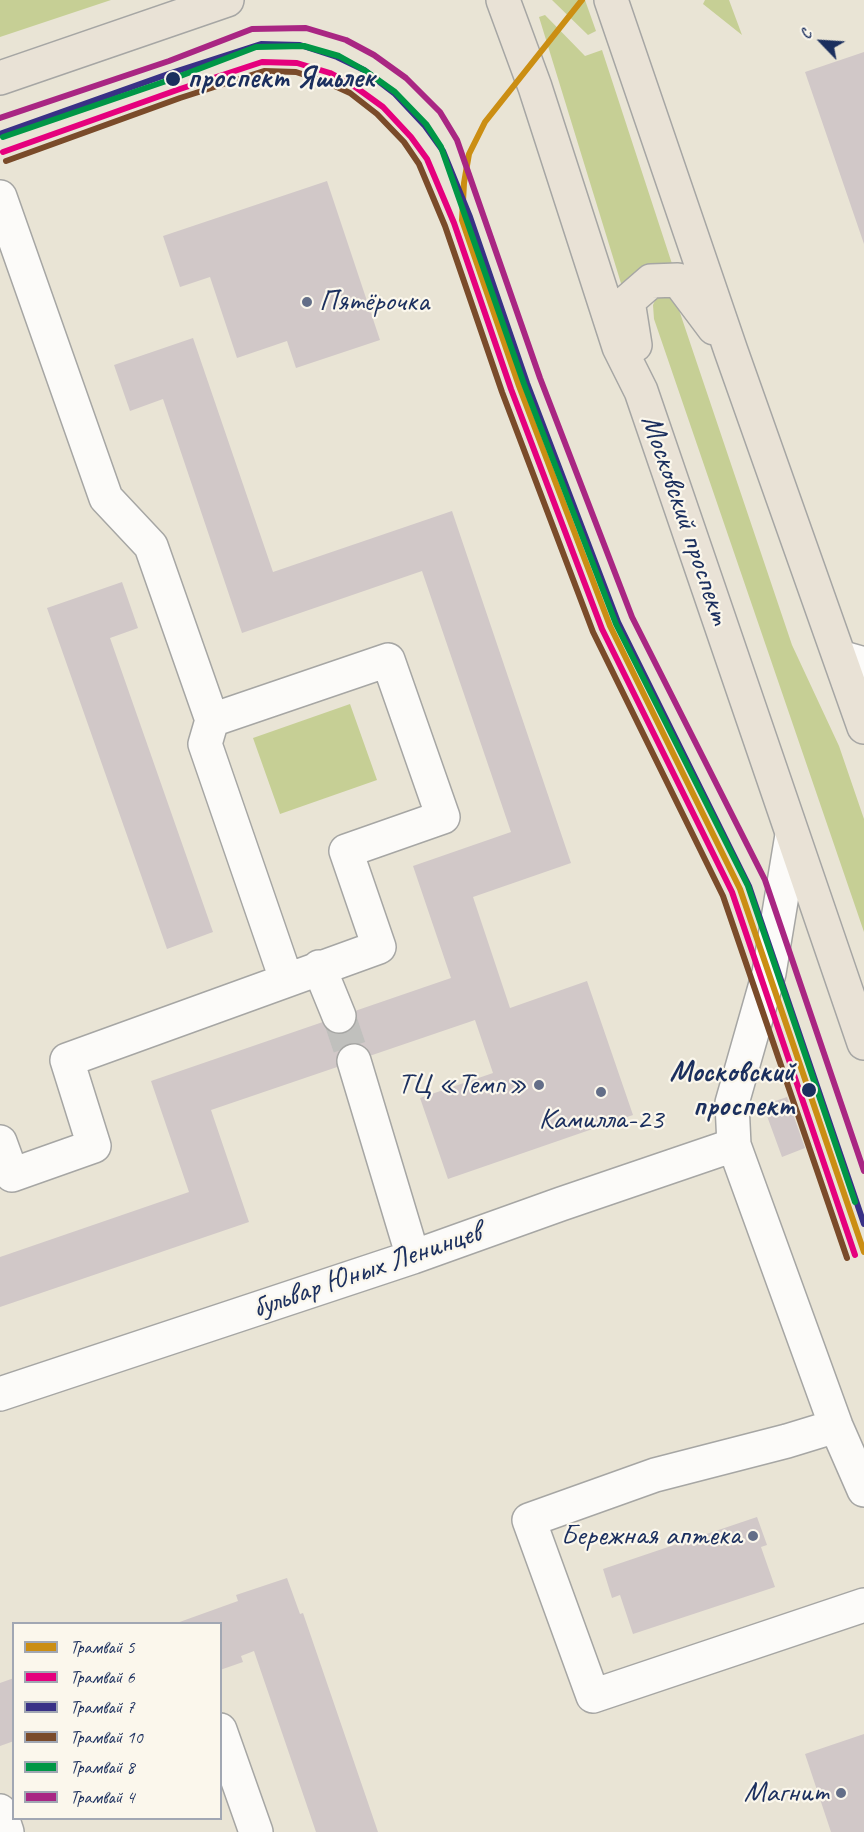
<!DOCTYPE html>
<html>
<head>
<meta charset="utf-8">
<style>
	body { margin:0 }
	#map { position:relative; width:864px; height:1832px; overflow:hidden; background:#e9e4d5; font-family:Caveat,sans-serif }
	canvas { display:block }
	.legend { position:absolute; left:12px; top:1622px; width:210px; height:198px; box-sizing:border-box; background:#fbf7ec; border:2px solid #a1a7b3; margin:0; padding:8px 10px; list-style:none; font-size:18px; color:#1b2f5e }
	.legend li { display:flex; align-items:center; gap:12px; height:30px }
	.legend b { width:30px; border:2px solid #a1a7b3 }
	.north { position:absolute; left:792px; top:12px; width:60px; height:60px; -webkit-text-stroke:4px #fbf7ec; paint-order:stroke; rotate:295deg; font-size:16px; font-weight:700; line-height:24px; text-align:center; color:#1b2f5e }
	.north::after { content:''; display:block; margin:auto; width:21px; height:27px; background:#1b2f5e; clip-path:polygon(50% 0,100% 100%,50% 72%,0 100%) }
</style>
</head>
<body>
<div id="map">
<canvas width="864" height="1832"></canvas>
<ul class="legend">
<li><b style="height:8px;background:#cb8e13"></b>Трамвай 5</li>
<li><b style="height:8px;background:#e5007d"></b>Трамвай 6</li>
<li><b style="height:8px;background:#393186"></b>Трамвай 7</li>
<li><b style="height:8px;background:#7a4b2a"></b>Трамвай 10</li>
<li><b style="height:8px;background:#009746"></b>Трамвай 8</li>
<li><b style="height:8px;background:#a92683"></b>Трамвай 4</li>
</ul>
<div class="north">С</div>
</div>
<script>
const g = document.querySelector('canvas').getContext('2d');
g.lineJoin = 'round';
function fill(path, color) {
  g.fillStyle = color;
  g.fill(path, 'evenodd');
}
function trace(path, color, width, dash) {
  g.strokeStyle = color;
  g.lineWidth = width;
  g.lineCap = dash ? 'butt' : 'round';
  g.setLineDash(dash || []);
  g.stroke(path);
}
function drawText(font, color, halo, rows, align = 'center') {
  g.font = font + ' Caveat,sans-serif';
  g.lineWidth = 4.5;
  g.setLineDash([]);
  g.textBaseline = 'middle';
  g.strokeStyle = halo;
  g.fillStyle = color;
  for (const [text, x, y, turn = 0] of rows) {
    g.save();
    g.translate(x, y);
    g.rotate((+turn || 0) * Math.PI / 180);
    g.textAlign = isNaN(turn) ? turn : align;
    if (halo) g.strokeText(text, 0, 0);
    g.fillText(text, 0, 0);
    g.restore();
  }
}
fill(new Path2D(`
	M 0,0 L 111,0 L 0,37 Z
	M 552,0 L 585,0 L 596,31 L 588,35 Z
	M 705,0 L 729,0 L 742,35 L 703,4 Z
	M 545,15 L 585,56 L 602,50 L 676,276 L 624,293 L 539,17 Z
	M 665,294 L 676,301 L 792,645 L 839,746 L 864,819 L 864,932 L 654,319 L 653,305 L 657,296 Z
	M 350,704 L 377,780 L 280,814 L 253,738 Z`), '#c6cf95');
fill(new Path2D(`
	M 864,52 L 864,244 L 805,72 Z
	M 327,181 L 380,340 L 296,368 L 287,341 L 237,358 L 210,277 L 180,287 L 163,236 Z
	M 193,338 L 273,572 L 452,511 L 571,863 L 473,897 L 510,1008 L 587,981 L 633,1115 L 448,1179 L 420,1098 L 493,1073 L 475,1020 L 211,1110 L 249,1222 L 0,1307 L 0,1257 L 189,1192 L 151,1081 L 451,978 L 413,866 L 511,832 L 422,571 L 242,633 L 163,399 L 130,411 L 114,365 Z
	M 122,582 L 138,628 L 110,638 L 213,932 L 167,949 L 47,608 Z
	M 787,1097 L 805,1148 L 782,1157 L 763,1105 Z
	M 757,1517 L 767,1545 L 761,1547 L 775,1587 L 633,1634 L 620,1595 L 612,1598 L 603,1569 Z
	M 287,1578 L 300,1614 L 303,1613 L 378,1832 L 316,1832 L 254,1651 L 241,1656 L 243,1662 L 220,1670 L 220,1624 L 174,1624 L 238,1601 L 236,1595 Z
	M 14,1678 L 14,1741 L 0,1746 L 0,1683 Z
	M 864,1734 L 864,1832 L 831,1832 L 805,1754 Z`), '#d1c8c8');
trace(new Path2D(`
	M 339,1016 L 354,1061`), '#c0c0bd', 33, [33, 16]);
const minor = new Path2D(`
	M 0,197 L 106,498 L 151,546 L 212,720 L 388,660 L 443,817 L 346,851 L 379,947 L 67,1060 L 94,1146 L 12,1175 L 0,1142
	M 840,657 L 864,664
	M 212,720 L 205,744 L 286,979
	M 792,835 L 769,973 L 732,1103 L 734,1145 L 836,1426 L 864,1490
	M 319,967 L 339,1016
	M 354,1061 L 413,1257
	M 0,1394 L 413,1257 L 561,1204 L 734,1145
	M 836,1426 L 787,1441 L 655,1475 L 529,1520 L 593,1696 L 864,1605
	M 220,1730 L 256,1832
	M 0,1811 L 7,1832`);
const major = new Path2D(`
	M 503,0 L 535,87 L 619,347 L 641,391 L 864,1043
	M 611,0 L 731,351 L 864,727
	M 0,78 L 227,0
	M 635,345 L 628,301 L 651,281 L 678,280 L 714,328`);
trace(minor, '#a6a6a4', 36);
trace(major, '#a6a6a4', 36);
trace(minor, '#fcfbf9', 33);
trace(major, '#e9e2d6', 33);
trace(new Path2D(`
	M 582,0 L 485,122 L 469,154 L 464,183 L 462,220 L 519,386 L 610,626 L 740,889 L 864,1252`), '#cb8e13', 6);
trace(new Path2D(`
	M 3,152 L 177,90 L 262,62 L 297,63 L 330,73 L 354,86 L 383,107 L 411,137 L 427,159 L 454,223 L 511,389 L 602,629 L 732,892 L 855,1255`), '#e5007d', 6);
trace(new Path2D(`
	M 0,134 L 171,73 L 261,44 L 300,45 L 337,57 L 364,70 L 394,93 L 425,126 L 443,151 L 470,217 L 527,383 L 618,622 L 749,886 L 864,1224`), '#393186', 6);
trace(new Path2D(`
	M 6,161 L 180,98 L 264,71 L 296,72 L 326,82 L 350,93 L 377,114 L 404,142 L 419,164 L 445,226 L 502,392 L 593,632 L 723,896 L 847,1258`), '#7a4b2a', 6);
trace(new Path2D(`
	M 3,137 L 175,78 L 256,47 L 304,46 L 339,56 L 364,70 L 395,92 L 426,124 L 441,147 L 524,384 L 616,624 L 748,886 L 855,1202`), '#009746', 6);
trace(new Path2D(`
	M 0,118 L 169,61 L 252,29 L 306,28 L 346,40 L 374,55 L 406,78 L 440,112 L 457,140 L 540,378 L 632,617 L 765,880 L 864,1171`), '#a92683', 6);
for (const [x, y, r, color] of [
	[173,79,8,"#1b2f5e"],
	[307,302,6,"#636e88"],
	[539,1085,6,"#636e88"],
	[809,1090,8,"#1b2f5e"],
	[601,1092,6,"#636e88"],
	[753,1536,6,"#636e88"],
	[841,1793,6,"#636e88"]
]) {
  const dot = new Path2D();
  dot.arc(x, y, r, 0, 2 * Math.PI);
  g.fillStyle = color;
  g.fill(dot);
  trace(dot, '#fbf7ec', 2);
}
drawText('bold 30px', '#1b2f5e', '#fbf7ec', [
	["проспект Яшьлек",187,79],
	["Московский",795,1073,"right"],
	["проспект",795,1107,"right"]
], 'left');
drawText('30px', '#1b2f5e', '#fbf7ec', [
	["Пятёрочка",319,302,"left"],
	["ТЦ «Темп»",527,1085],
	["Камилла-23",601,1120,"center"],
	["Бережная аптека",741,1536],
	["Магнит",829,1793]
], 'right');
drawText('30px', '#1b2f5e', '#fbf7ec', [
	["Московский проспект",685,520,71],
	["бульвар Юных Ленинцев",367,1271,-19]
]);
</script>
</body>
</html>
